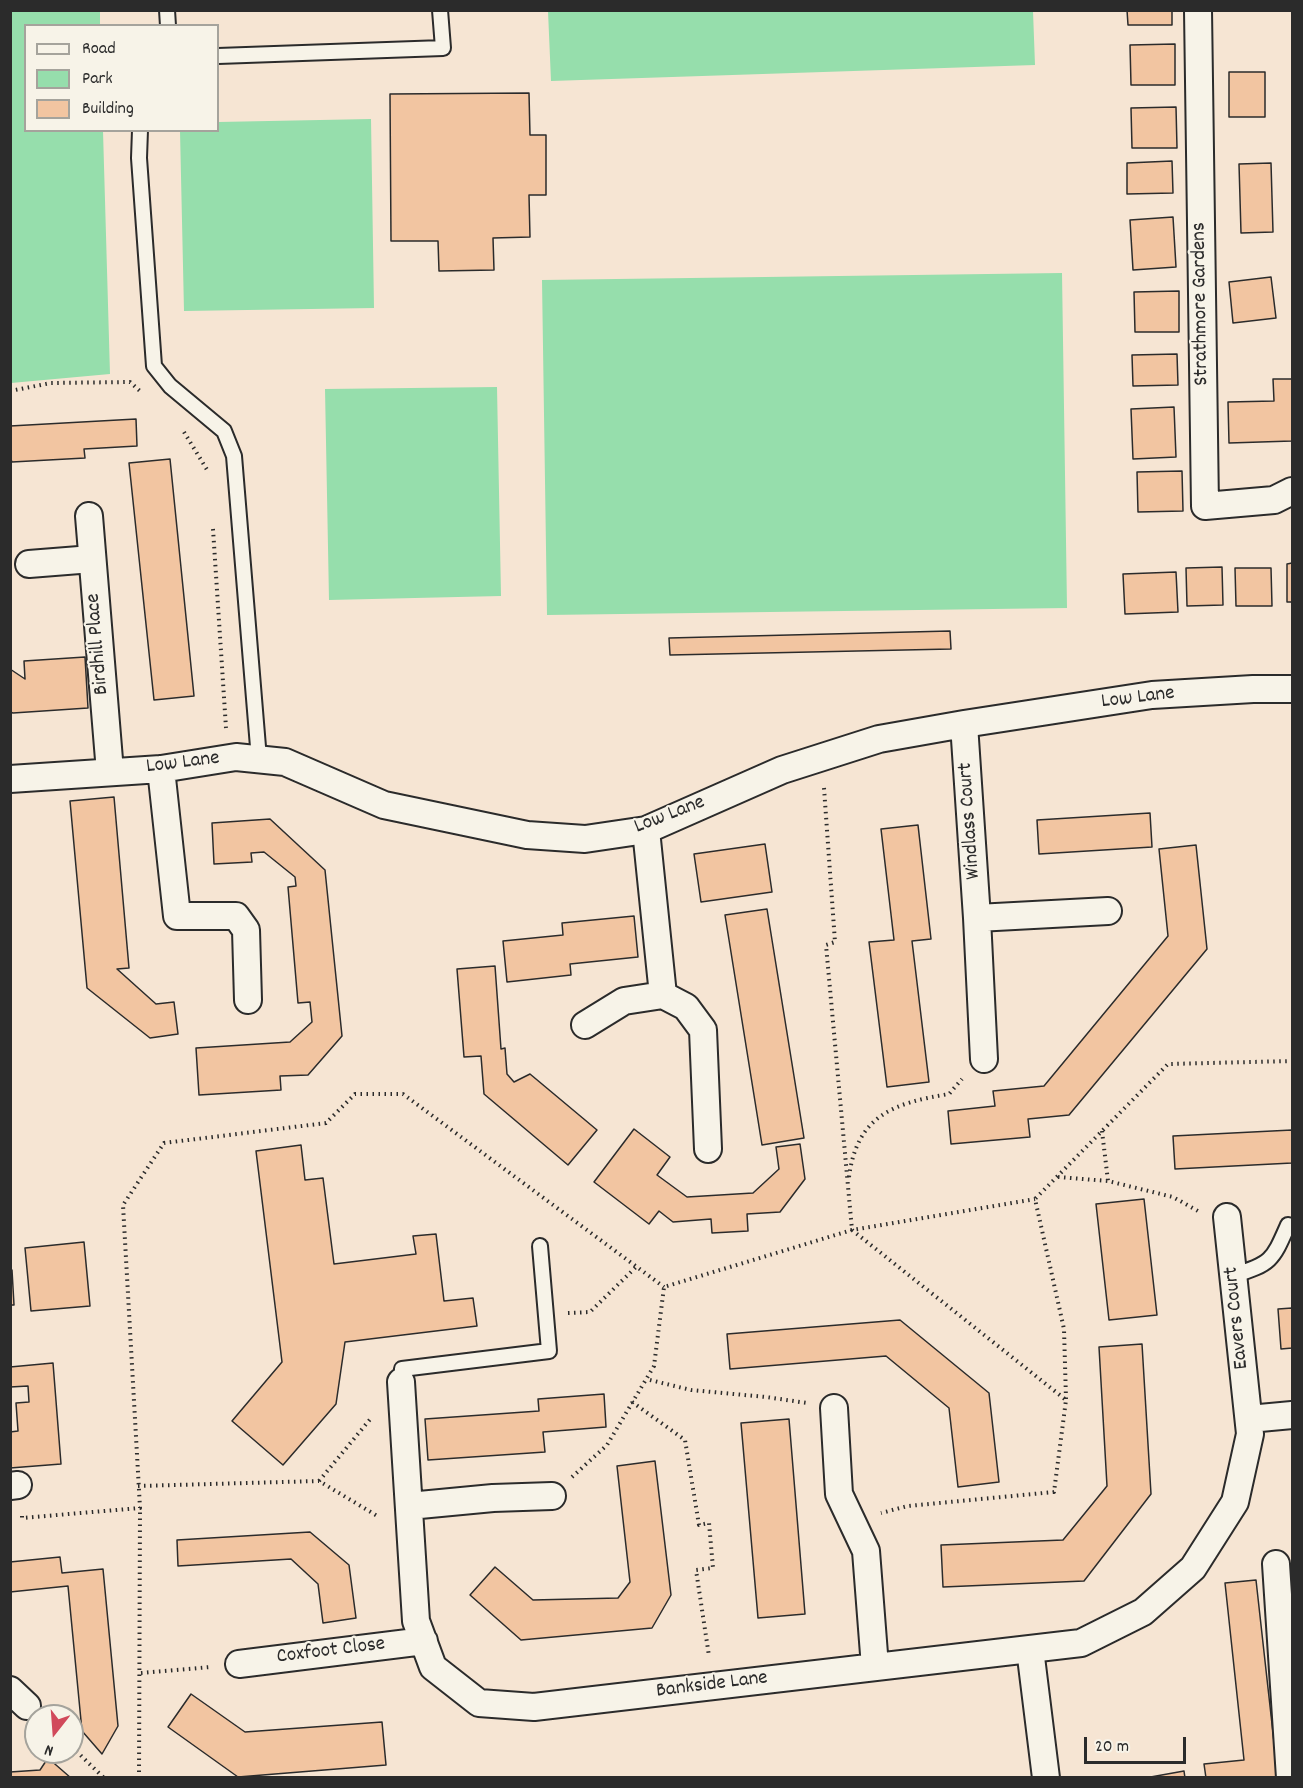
<!DOCTYPE html>
<html>
<head>
<meta charset="utf-8">
<style>
	body { margin:0 }
	#map { position:relative; width:1303px; height:1788px; overflow:hidden; background:#f6e5d3; font-family:Dekko,sans-serif }
	canvas { display:block }
	.frame { position:absolute; inset:0; border:12px solid #2b2b2b; pointer-events:none }
	.legend { position:absolute; left:24px; top:24px; width:195px; height:108px; box-sizing:border-box; background:#f7f3e8; border:2px solid #a5a39c; margin:0; padding:8px 10px; list-style:none; font-size:18px; color:#2b2b2b }
	.legend li { display:flex; align-items:center; gap:12px; height:30px }
	.legend b { width:30px; border:2px solid #a5a39c }
	.north { position:absolute; left:24px; top:1704px; width:60px; height:60px; box-sizing:border-box; background:#f7f3e8; border:2px solid #a5a39c; border-radius:50%; rotate:197deg; font-size:16px; font-weight:700; line-height:24px; text-align:center; color:#2b2b2b }
	.north::after { content:''; display:block; margin:auto; width:21px; height:27px; background:#d1495b; clip-path:polygon(50% 0,100% 100%,50% 72%,0 100%) }
	.scale { position:absolute; left:1084px; top:1737px; width:102px; height:27px; box-sizing:border-box; border:3px solid #2b2b2b; border-top:0; padding-left:8px; font-size:18px; line-height:21px; white-space:nowrap; color:#2b2b2b; -webkit-text-stroke:4px #f7f3e8; paint-order:stroke }
</style>
</head>
<body>
<div id="map">
<canvas width="1303" height="1788"></canvas>
<div class="frame"></div>
<ul class="legend">
<li><b style="height:8px;background:#f7f3e8"></b>Road</li>
<li><b style="height:16px;background:#96deac"></b>Park</li>
<li><b style="height:16px;background:#f2c5a1"></b>Building</li>
</ul>
<div class="north">N</div>
<div class="scale">20 m</div>
</div>
<script>
const g = document.querySelector('canvas').getContext('2d');
g.lineJoin = 'round';
function fill(path, color) {
  g.fillStyle = color;
  g.fill(path, 'evenodd');
}
function trace(path, color, width, dash) {
  g.strokeStyle = color;
  g.lineWidth = width;
  g.lineCap = dash ? 'butt' : 'round';
  g.setLineDash(dash || []);
  g.stroke(path);
}
function drawText(font, color, halo, rows, align = 'center') {
  g.font = font + ' Dekko,sans-serif';
  g.lineWidth = 4.5;
  g.setLineDash([]);
  g.textBaseline = 'middle';
  g.strokeStyle = halo;
  g.fillStyle = color;
  for (const [text, x, y, turn = 0] of rows) {
    g.save();
    g.translate(x, y);
    g.rotate((+turn || 0) * Math.PI / 180);
    g.textAlign = isNaN(turn) ? turn : align;
    if (halo) g.strokeText(text, 0, 0);
    g.fillText(text, 0, 0);
    g.restore();
  }
}
fill(new Path2D(`
	M 11,10 L 100,11 L 100,25 L 26,26 L 26,130 L 103,131 L 110,374 L 11,383 Z
	M 548,11 L 1033,11 L 1035,65 L 551,81 Z
	M 371,119 L 374,308 L 184,311 L 180,131 L 218,130 L 218,122 Z
	M 1062,273 L 1067,608 L 547,615 L 542,280 Z
	M 497,387 L 501,596 L 329,600 L 325,389 Z`), '#96deac');
const building = new Path2D(`
	M 1127,10 L 1172,10 L 1172,25 L 1128,25 Z
	M 1175,44 L 1175,85 L 1131,85 L 1130,45 Z
	M 1229,72 L 1265,72 L 1265,117 L 1229,117 Z
	M 529,93 L 530,135 L 546,135 L 546,195 L 529,195 L 530,237 L 493,238 L 494,270 L 439,271 L 438,241 L 391,241 L 390,94 Z
	M 1176,107 L 1177,148 L 1132,148 L 1131,108 Z
	M 1172,161 L 1173,193 L 1127,194 L 1127,163 Z
	M 1271,163 L 1273,232 L 1241,233 L 1239,164 Z
	M 1173,217 L 1176,267 L 1133,270 L 1130,220 Z
	M 1271,277 L 1276,318 L 1233,323 L 1229,282 Z
	M 1179,291 L 1179,332 L 1135,332 L 1134,292 Z
	M 1177,354 L 1178,385 L 1133,386 L 1132,355 Z
	M 1273,379 L 1292,379 L 1292,441 L 1229,443 L 1228,402 L 1274,401 Z
	M 1174,407 L 1176,457 L 1133,459 L 1131,409 Z
	M 136,419 L 137,446 L 84,449 L 85,458 L 12,462 L 10,457 L 10,426 Z
	M 170,459 L 194,696 L 154,700 L 129,463 Z
	M 1182,471 L 1183,511 L 1138,512 L 1137,472 Z
	M 1292,563 L 1292,602 L 1287,602 L 1287,564 Z
	M 1222,567 L 1223,605 L 1187,606 L 1186,568 Z
	M 1235,568 L 1271,568 L 1272,606 L 1236,606 Z
	M 1176,572 L 1178,612 L 1125,614 L 1123,574 Z
	M 950,631 L 951,649 L 670,655 L 669,638 Z
	M 85,657 L 88,708 L 13,713 L 10,712 L 10,669 L 25,679 L 24,661 Z
	M 114,797 L 129,968 L 117,969 L 156,1004 L 174,1002 L 178,1034 L 150,1038 L 87,988 L 70,801 Z
	M 1150,813 L 1152,847 L 1039,854 L 1037,820 Z
	M 270,819 L 325,870 L 342,1036 L 308,1075 L 280,1076 L 281,1090 L 199,1095 L 196,1048 L 290,1042 L 312,1022 L 310,1002 L 298,1003 L 288,887 L 296,886 L 295,877 L 264,852 L 251,853 L 252,862 L 214,864 L 212,823 Z
	M 918,825 L 931,939 L 912,941 L 929,1082 L 887,1087 L 869,942 L 894,940 L 881,829 Z
	M 765,844 L 772,892 L 701,902 L 694,854 Z
	M 1196,845 L 1207,949 L 1069,1115 L 1028,1119 L 1030,1137 L 951,1144 L 948,1111 L 995,1106 L 993,1091 L 1044,1086 L 1168,936 L 1159,849 Z
	M 767,909 L 804,1138 L 762,1145 L 725,915 Z
	M 634,916 L 638,957 L 570,964 L 571,975 L 507,982 L 503,941 L 563,935 L 562,923 Z
	M 495,966 L 501,1049 L 505,1048 L 507,1074 L 514,1082 L 530,1074 L 597,1130 L 568,1165 L 484,1094 L 481,1056 L 464,1057 L 457,969 Z
	M 634,1129 L 670,1157 L 657,1175 L 687,1197 L 753,1193 L 779,1169 L 776,1147 L 800,1144 L 805,1179 L 780,1212 L 747,1214 L 748,1231 L 712,1233 L 711,1219 L 673,1222 L 659,1211 L 649,1224 L 594,1182 Z
	M 1292,1130 L 1292,1163 L 1175,1169 L 1173,1136 Z
	M 301,1145 L 305,1180 L 323,1178 L 334,1264 L 416,1254 L 413,1236 L 436,1234 L 444,1301 L 473,1298 L 477,1326 L 345,1342 L 336,1404 L 283,1465 L 232,1421 L 282,1362 L 256,1151 Z
	M 1144,1199 L 1157,1315 L 1109,1320 L 1096,1204 Z
	M 84,1242 L 90,1306 L 31,1311 L 25,1248 Z
	M 10,1270 L 12,1270 L 14,1305 L 10,1305 Z
	M 1292,1308 L 1292,1348 L 1281,1349 L 1278,1309 Z
	M 900,1320 L 989,1393 L 999,1482 L 958,1487 L 949,1408 L 886,1356 L 730,1369 L 727,1334 Z
	M 1142,1344 L 1151,1494 L 1084,1581 L 943,1587 L 941,1545 L 1063,1540 L 1107,1486 L 1099,1347 Z
	M 53,1363 L 61,1464 L 10,1468 L 10,1432 L 18,1431 L 16,1403 L 29,1402 L 28,1386 L 10,1387 L 10,1367 Z
	M 604,1394 L 606,1427 L 543,1432 L 545,1452 L 428,1460 L 425,1419 L 539,1411 L 538,1399 Z
	M 789,1419 L 805,1614 L 758,1618 L 741,1423 Z
	M 655,1461 L 671,1595 L 652,1628 L 521,1640 L 470,1595 L 495,1567 L 533,1600 L 618,1598 L 630,1582 L 617,1466 Z
	M 310,1532 L 349,1565 L 356,1618 L 323,1623 L 318,1584 L 291,1559 L 178,1566 L 177,1540 Z
	M 60,1557 L 62,1573 L 103,1569 L 118,1726 L 102,1754 L 82,1731 L 68,1586 L 10,1592 L 10,1562 Z
	M 1256,1580 L 1278,1778 L 1206,1778 L 1204,1764 L 1244,1760 L 1225,1583 Z
	M 191,1694 L 245,1732 L 382,1722 L 386,1765 L 238,1777 L 168,1727 Z
	M 48,1758 L 71,1778 L 10,1778 L 10,1772 L 40,1770 Z
	M 1184,1771 L 1185,1778 L 1145,1778 Z`);
fill(building, '#f2c5a1');
trace(building, '#2b2b2b', 1.5);
const service = new Path2D(`
	M 167,10 L 168,26
	M 218,56 L 443,48 L 440,10
	M 140,130 L 139,158 L 154,366 L 170,386 L 224,431 L 234,456 L 259,759
	M 1234,1275 C 1272,1264 1273,1259 1288,1225
	M 401,1382 L 402,1369 L 549,1351 L 540,1246`);
const minor = new Path2D(`
	M 1198,10 L 1205,506 L 1274,500 L 1292,491
	M 89,516 L 110,772
	M 29,564 L 92,559
	M 964,724 L 977,918 L 984,1059
	M 161,769 L 177,916 L 236,916 L 246,930 L 248,1000
	M 10,779 L 161,769 L 236,757 L 285,762 L 384,805 L 527,835 L 585,839 L 646,830 L 782,770 L 879,739 L 964,724 L 1152,695 L 1253,689 L 1292,689
	M 646,830 L 663,995
	M 977,918 L 1108,911
	M 585,1025 L 624,1001 L 663,995 L 686,1007 L 703,1030 L 708,1149
	M 401,1382 L 416,1621 L 433,1667 L 479,1703 L 534,1707 L 1081,1643 L 1143,1612 L 1193,1568 L 1235,1502 L 1250,1434 L 1227,1217
	M 834,1408 L 839,1494 L 866,1551 L 875,1667
	M 1249,1419 L 1292,1415
	M 10,1486 L 18,1485
	M 409,1506 L 493,1498 L 552,1496
	M 1276,1564 L 1290,1778
	M 1030,1649 L 1046,1778
	M 239,1664 L 424,1641
	M 10,1690 L 27,1706`);
trace(service, '#2b2b2b', 18);
trace(minor, '#2b2b2b', 30);
trace(new Path2D(`
	M 10,391 L 51,383 L 130,382 L 141,392
	M 184,432 L 209,473
	M 213,529 L 226,728
	M 824,788 L 835,942 L 826,945 L 852,1230 L 1066,1400 L 1054,1492 L 908,1506 L 881,1513
	M 1102,1131 L 1108,1181
	M 849,1177 C 857,1115 894,1103 949,1094 L 962,1079
	M 1058,1177 L 1108,1181 L 1173,1197 L 1198,1211
	M 568,1313 L 590,1312 L 636,1267
	M 650,1380 L 691,1390 L 766,1397 L 807,1403
	M 1066,1399 L 1064,1329 L 1035,1199 L 1168,1064 L 1292,1061
	M 632,1402 L 685,1440 L 699,1525 L 709,1523 L 713,1568 L 696,1570 L 709,1656
	M 572,1477 L 607,1445 L 654,1366 L 664,1287 L 852,1230 L 1035,1199
	M 319,1481 L 372,1417
	M 138,1486 L 319,1481 L 379,1517
	M 22,1516 L 22,1518 L 140,1508 L 123,1205 L 164,1143 L 326,1123 L 355,1094 L 403,1094 L 664,1287
	M 141,1673 L 211,1667
	M 72,1747 L 104,1778
	M 139,1778 L 140,1508`), '#2b2b2b', 4, [1.5, 4.5]);
trace(service, '#f7f3e8', 14);
trace(minor, '#f7f3e8', 26);
drawText('21px', '#2b2b2b', '#f7f3e8', [
	["Strathmore Gardens",1202,304,-91],
	["Birdhill Place",99,644,-95],
	["Low Lane",1138,699,-7],
	["Low Lane",183,764,-7],
	["Low Lane",670,816,-21],
	["Windlass Court",971,821,-94],
	["Eavers Court",1238,1318,-96],
	["Coxfoot Close",331,1652,-7],
	["Bankside Lane",712,1686,-7]
]);
</script>
</body>
</html>
